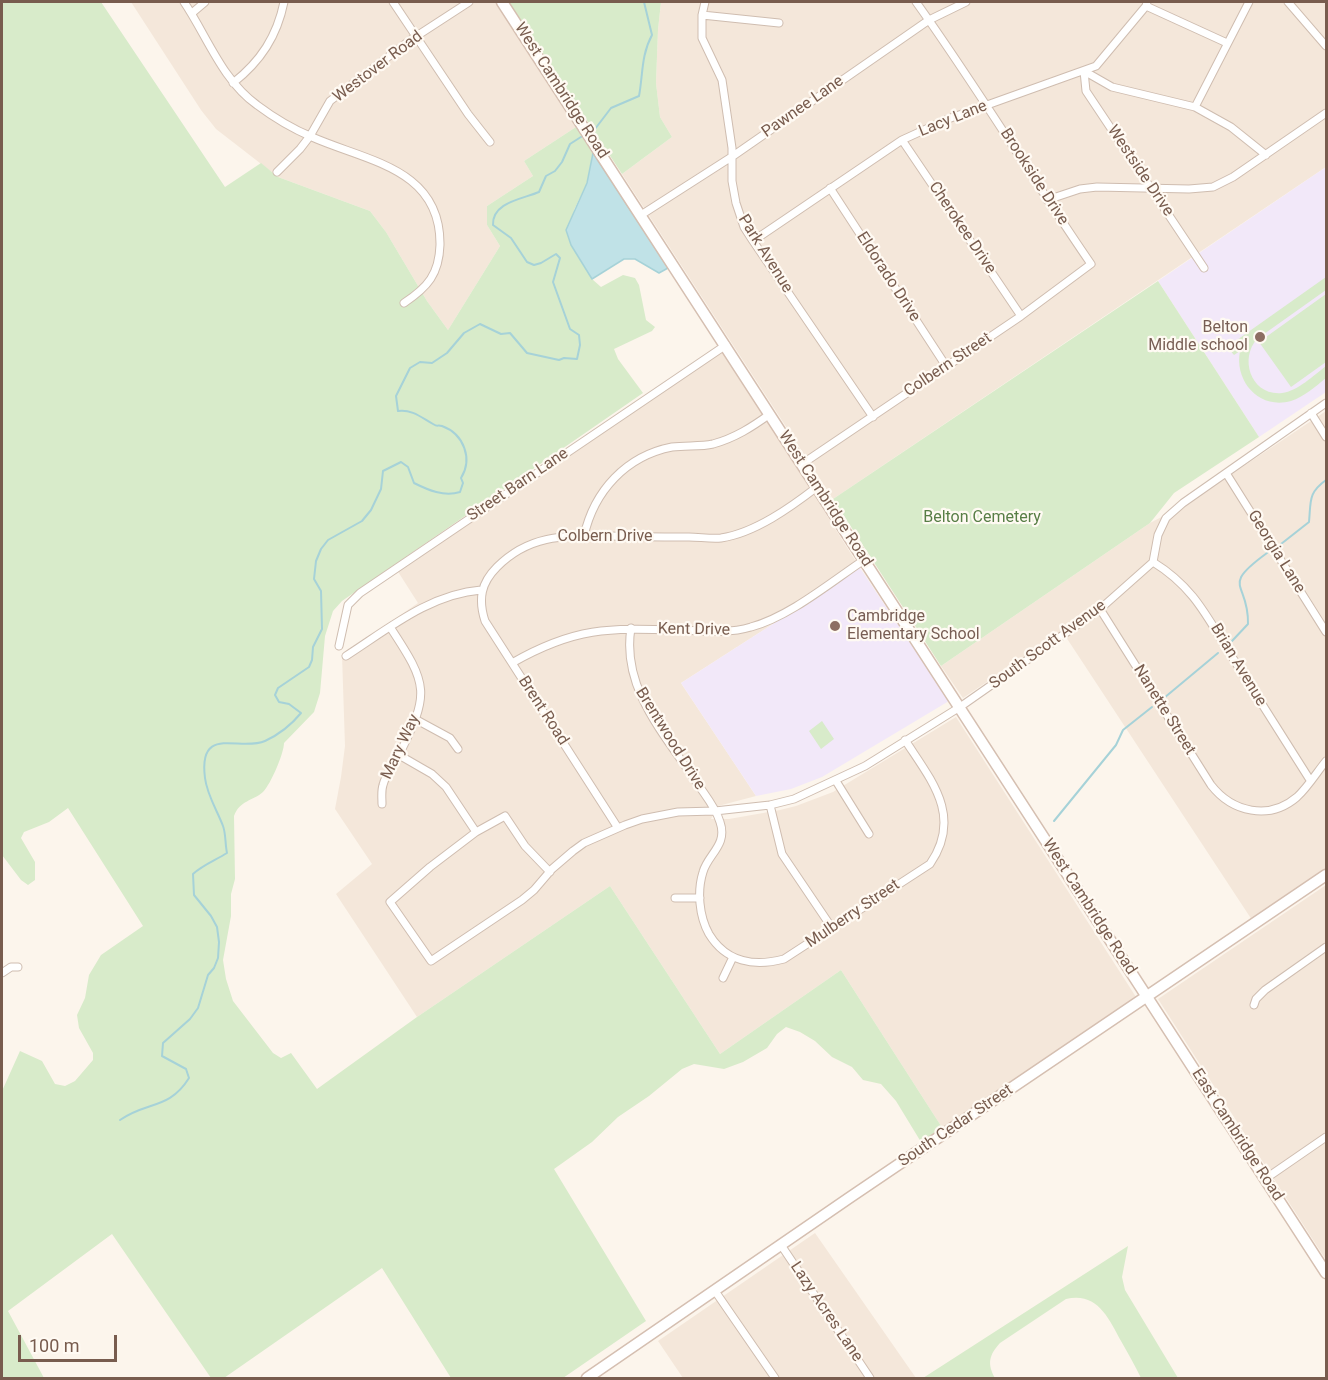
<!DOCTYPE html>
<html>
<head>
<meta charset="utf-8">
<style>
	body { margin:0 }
	#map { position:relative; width:1328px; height:1380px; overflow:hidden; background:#fcf5ec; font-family:Roboto,sans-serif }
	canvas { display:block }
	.frame { position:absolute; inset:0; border:3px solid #785c4e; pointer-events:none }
	.scale { position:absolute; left:18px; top:1335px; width:99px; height:27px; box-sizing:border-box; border:3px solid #785c4e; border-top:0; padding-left:8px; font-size:18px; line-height:21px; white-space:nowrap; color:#785c4e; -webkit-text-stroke:4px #fffaf3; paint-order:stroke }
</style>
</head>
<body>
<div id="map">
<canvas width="1328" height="1380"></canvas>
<div class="frame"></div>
<div class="scale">100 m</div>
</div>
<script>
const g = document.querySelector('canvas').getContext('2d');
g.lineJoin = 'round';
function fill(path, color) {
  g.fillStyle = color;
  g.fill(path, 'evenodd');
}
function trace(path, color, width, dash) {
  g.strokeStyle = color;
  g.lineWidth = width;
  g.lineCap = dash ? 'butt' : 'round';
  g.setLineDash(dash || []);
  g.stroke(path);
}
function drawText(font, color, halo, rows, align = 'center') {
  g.font = font + ' Roboto,sans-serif';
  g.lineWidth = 4.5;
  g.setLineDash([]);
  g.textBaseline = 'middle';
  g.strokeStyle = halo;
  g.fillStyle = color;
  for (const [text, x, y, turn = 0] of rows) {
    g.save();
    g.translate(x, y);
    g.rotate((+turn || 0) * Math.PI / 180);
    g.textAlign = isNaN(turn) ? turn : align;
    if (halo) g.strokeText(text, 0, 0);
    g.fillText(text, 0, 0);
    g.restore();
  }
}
fill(new Path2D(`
	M 131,2 L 496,2 L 576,127 L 524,161 L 533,176 L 487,206 L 487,225 L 500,246 L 448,330 L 427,301 L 386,232 L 370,211 L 278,177 L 216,129 L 201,110 Z
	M 661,2 L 1326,2 L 1326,167 L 833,499 L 622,174 L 672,137 L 660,117 L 656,83 L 658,30 Z
	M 719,345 L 860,568 L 681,683 L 756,796 L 718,806 L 711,819 L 729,819 L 780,810 L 796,806 L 833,792 L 956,717 L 1136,997 L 943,1129 L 841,970 L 720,1054 L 610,886 L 417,1017 L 336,894 L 372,864 L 335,809 L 341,777 L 345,746 L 342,655 L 418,603 L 395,567 Z
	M 1326,411 L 1326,869 L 1252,920 L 1062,631 L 963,698 L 941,666 L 1150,523 L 1190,502 Z
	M 1326,885 L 1326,1260 L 1158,999 Z
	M 815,1233 L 916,1378 L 683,1378 L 658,1341 Z`), '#f4e7da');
fill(new Path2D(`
	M 1326,167 L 1326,392 L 1259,437 L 1158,281 Z
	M 860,568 L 949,701 L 822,777 L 791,789 L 756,796 L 681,683 Z`), '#f2e8f9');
fill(new Path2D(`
	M 2,2 L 101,2 L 225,187 L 261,163 L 278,177 L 370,211 L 386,232 L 427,301 L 448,330 L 500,246 L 487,225 L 487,206 L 533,176 L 524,161 L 576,127 L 593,153 L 587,183 L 574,210 L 571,245 L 592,279 L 601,287 L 623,275 L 635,278 L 639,285 L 646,320 L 655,327 L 652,331 L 614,349 L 618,359 L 643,393 L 342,601 L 333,611 L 325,636 L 320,693 L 314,712 L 284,743 C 284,753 271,784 263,792 C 253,801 240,800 234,816 L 235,879 L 231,894 L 231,916 L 223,960 L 226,979 L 233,1001 L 273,1053 L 281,1058 L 291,1053 L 317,1089 L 417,1017 L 610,886 L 720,1054 L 841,970 L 943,1129 L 921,1142 L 896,1101 L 881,1084 L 863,1080 L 852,1067 L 832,1057 L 815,1041 L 800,1032 L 786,1027 L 777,1034 L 767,1048 L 743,1062 L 724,1069 L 694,1064 L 682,1069 L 649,1096 L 618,1117 L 592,1142 L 554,1169 L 646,1321 L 563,1378 L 451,1378 L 382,1268 L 224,1378 L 211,1378 L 112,1234 L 8,1311 L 44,1378 L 2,1378 L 2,1091 L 20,1051 L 42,1061 L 55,1084 L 65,1086 L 75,1081 L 93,1060 L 93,1053 L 79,1028 L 77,1015 L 85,998 L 89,975 L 101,955 L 143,926 L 68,808 L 49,822 L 24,832 L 21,838 L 35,862 L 35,880 L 28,885 L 21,880 L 2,855 Z
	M 509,2 L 661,2 L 658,30 L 656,83 L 660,117 L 672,137 L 622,174 Z
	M 1326,277 L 1326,290 L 1257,339 C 1239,359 1251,396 1282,393 C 1298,391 1314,375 1326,366 L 1326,378 C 1316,386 1304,397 1291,401 C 1259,410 1234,381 1240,351 L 1234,355 L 1227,347 Z
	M 1158,281 L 1259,437 L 1174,493 L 1150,523 L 941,666 L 833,499 Z
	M 1326,294 L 1326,362 L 1291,387 L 1259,342 Z
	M 822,721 L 834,739 L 821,749 L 809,731 Z
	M 1128,1246 L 1122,1277 L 1125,1290 L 1178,1378 L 1141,1378 C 1135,1366 1128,1353 1121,1341 C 1108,1317 1097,1292 1066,1299 L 1000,1343 C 989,1355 987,1364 995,1378 L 923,1378 Z`), '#d8ebca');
const water = new Path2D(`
	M 593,153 L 668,268 L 659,273 L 635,259 L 624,259 L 592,279 L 571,245 L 566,230 L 587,183 Z`);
fill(water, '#c0e2e7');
trace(water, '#a6d2d8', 1.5);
trace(new Path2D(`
	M 591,130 L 595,129 L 611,108 L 639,96 C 643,75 641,55 652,35 L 644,2
	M 1281,544 L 1309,522 C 1311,501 1308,493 1326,480
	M 1232,641 L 1248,624 C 1249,581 1219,588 1267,553
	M 1164,698 L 1218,653
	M 1054,821 L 1116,745 L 1123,730 L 1152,707
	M 120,1120 C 147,1101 169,1110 189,1078 L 186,1069 L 162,1056 L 163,1043 L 190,1019 L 198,1008 L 208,975 L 214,968 L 218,958 L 219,942 L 217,927 L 211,916 L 194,895 L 193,874 C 203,865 216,860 227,853 C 225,844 226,834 223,826 C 217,810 207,795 205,778 C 198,724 240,752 265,741 C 278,735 292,724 301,713 L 289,704 L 279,702 L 275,695 L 278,688 L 309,667 L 312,660 L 313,647 L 322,629 L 321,591 L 314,579 L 316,561 L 321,549 L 328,540 L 362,521 L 371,510 L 381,489 L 383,471 L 401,462 L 408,467 L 414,483 C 428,490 444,497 460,492 L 463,483 L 461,478 C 473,459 464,434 442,426 C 435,424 440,428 433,424 C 422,418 412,409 398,411 L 396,396 L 410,368 L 420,362 L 432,363 L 447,353 L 464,333 L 480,324 L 501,334 L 510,333 L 527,353 L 559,360 L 564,358 L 577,359 L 580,345 L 579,335 L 570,329 L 553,282 L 560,258 L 556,254 L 541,263 L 534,265 L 527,262 L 511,238 L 493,225 C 492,202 523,199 539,192 L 546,176 L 555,171 L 562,162 L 570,144 L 584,135`), '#a6d2d8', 2);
const street = new Path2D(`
	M 184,2 C 207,36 222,80 257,105 C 273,117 293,129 312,137 C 366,161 441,168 440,245 C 439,274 428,287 404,303
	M 393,2 L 468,114 L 490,142
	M 705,2 L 702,15 L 702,38 L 722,80 L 732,148 L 732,181 L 736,203 L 744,227 L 753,241 L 873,417
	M 1288,2 L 1326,46
	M 1146,6 L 1227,43
	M 192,13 L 205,2
	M 702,15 L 779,23
	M 1084,71 L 1086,91 L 1204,268
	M 1084,71 L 1112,87 L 1195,107 L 1231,127 L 1266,155
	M 233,83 C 261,61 277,36 284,2
	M 1195,107 L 1249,2
	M 902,140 L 1021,316
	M 277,172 L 300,149 L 310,136 L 330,101 L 409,41 L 469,2
	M 830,188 L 946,366
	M 1047,200 L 1080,189 L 1097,187 L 1189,189 L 1213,187 L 1233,177 L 1326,113
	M 641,215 L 733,156 L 929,20 L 966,2
	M 753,241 L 902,140 L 948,119 L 1096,66 L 1146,6 L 1147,2
	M 1311,413 L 1326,437
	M 802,464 L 1021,316 L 1091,264 C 1031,177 977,87 916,2
	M 1226,473 L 1326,632
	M 584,536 C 594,491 626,456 672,447 C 686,445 700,447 713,444 C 735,438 752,427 770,414
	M 1153,562 C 1197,589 1209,622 1236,663 C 1261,702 1285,741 1310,780
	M 1100,609 L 1211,785 C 1232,812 1269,821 1297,797 C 1308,787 1317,772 1326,761
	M 631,628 C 621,689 666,736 697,783 C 705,795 716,808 720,822 C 728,845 708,854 703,872 C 697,891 699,916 709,934 C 726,962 754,967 784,959 L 930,864 C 963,816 931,780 905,740
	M 339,646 L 348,605 L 360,593 L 726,345
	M 346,656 C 388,629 430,594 481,590
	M 512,663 C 575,627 608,628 678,630 C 703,631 728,634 751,627 C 789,617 831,582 864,560
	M 415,719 L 450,738 L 458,749
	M 399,755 L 432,774 L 446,787 L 476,832
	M 836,781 L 869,834
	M 382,804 C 382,798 381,791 383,785 C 385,776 393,766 398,757 C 430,693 429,686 390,627
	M 770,805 L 782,854 L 832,928
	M 618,828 L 485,621 C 478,599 481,583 497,567 C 531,533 567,536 611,536 C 637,537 663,537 689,537 C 699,537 711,539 721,538 C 755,533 791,507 817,487
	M 550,872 L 525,846 L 505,816 L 476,832 L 430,867 L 390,902 L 431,961 L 522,900 L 534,890 L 552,869 L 573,851 L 584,843 L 625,825 L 642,819 L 678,812 L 715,811 L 770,805 L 794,799 L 865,766 L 960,707 L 1100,609 L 1153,562 L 1158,535 L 1166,518 L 1183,503 L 1326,403
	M 675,898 L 700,898
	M 2,973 L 11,967 L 18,967
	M 723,978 L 733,957
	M 1254,1005 L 1256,999 L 1265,990 L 1326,947
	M 1265,1179 L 1326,1137
	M 781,1245 L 870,1378
	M 715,1291 L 775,1378`);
const secondary = new Path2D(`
	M 502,2 L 1326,1273
	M 587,1378 L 849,1198 L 1326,875`);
trace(street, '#cfbdb0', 9);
trace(secondary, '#d5bfb1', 13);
trace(street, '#fff', 7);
trace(secondary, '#fff', 10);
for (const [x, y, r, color] of [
	[1260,337,6,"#8d6e63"],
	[835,626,6,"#8d6e63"]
]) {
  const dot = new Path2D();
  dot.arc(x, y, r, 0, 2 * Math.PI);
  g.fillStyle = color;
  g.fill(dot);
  trace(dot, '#fffaf3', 2);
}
drawText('16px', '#785c4e', '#fffaf3', [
	["Westover Road",378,67,-37],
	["West Cambridge Road",561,91,57],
	["Pawnee Lane",803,107,-35],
	["Lacy Lane",953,119,-22],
	["Westside Drive",1140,171,56],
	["Brookside Drive",1034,177,57],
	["Cherokee Drive",962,228,56],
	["Park Avenue",765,254,58],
	["Eldorado Drive",888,277,57],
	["Colbern Street",948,365,-34],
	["Street Barn Lane",518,485,-34],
	["West Cambridge Road",825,499,57],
	["Colbern Drive",605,537],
	["Georgia Lane",1276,552,58],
	["Kent Drive",694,630,1],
	["South Scott Avenue",1048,645,-36],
	["Brian Avenue",1238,665,59],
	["Nanette Street",1164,710,58],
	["Brent Road",543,711,57],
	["Brentwood Drive",670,739,58],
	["Mary Way",401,747,-65],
	["West Cambridge Road",1089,907,57],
	["Mulberry Street",853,914,-34],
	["South Cedar Street",956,1126,-34],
	["East Cambridge Road",1237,1135,57],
	["Lazy Acres Lane",826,1312,56]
]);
drawText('16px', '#785e54', '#fffaf3', [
	["Belton",1248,328],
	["Middle school",1248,346],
	["Cambridge",847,617,"left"],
	["Elementary School",847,635,"left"]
], 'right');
drawText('16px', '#587e46', '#fffaf3', [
	["Belton Cemetery",982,518]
]);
</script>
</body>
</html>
